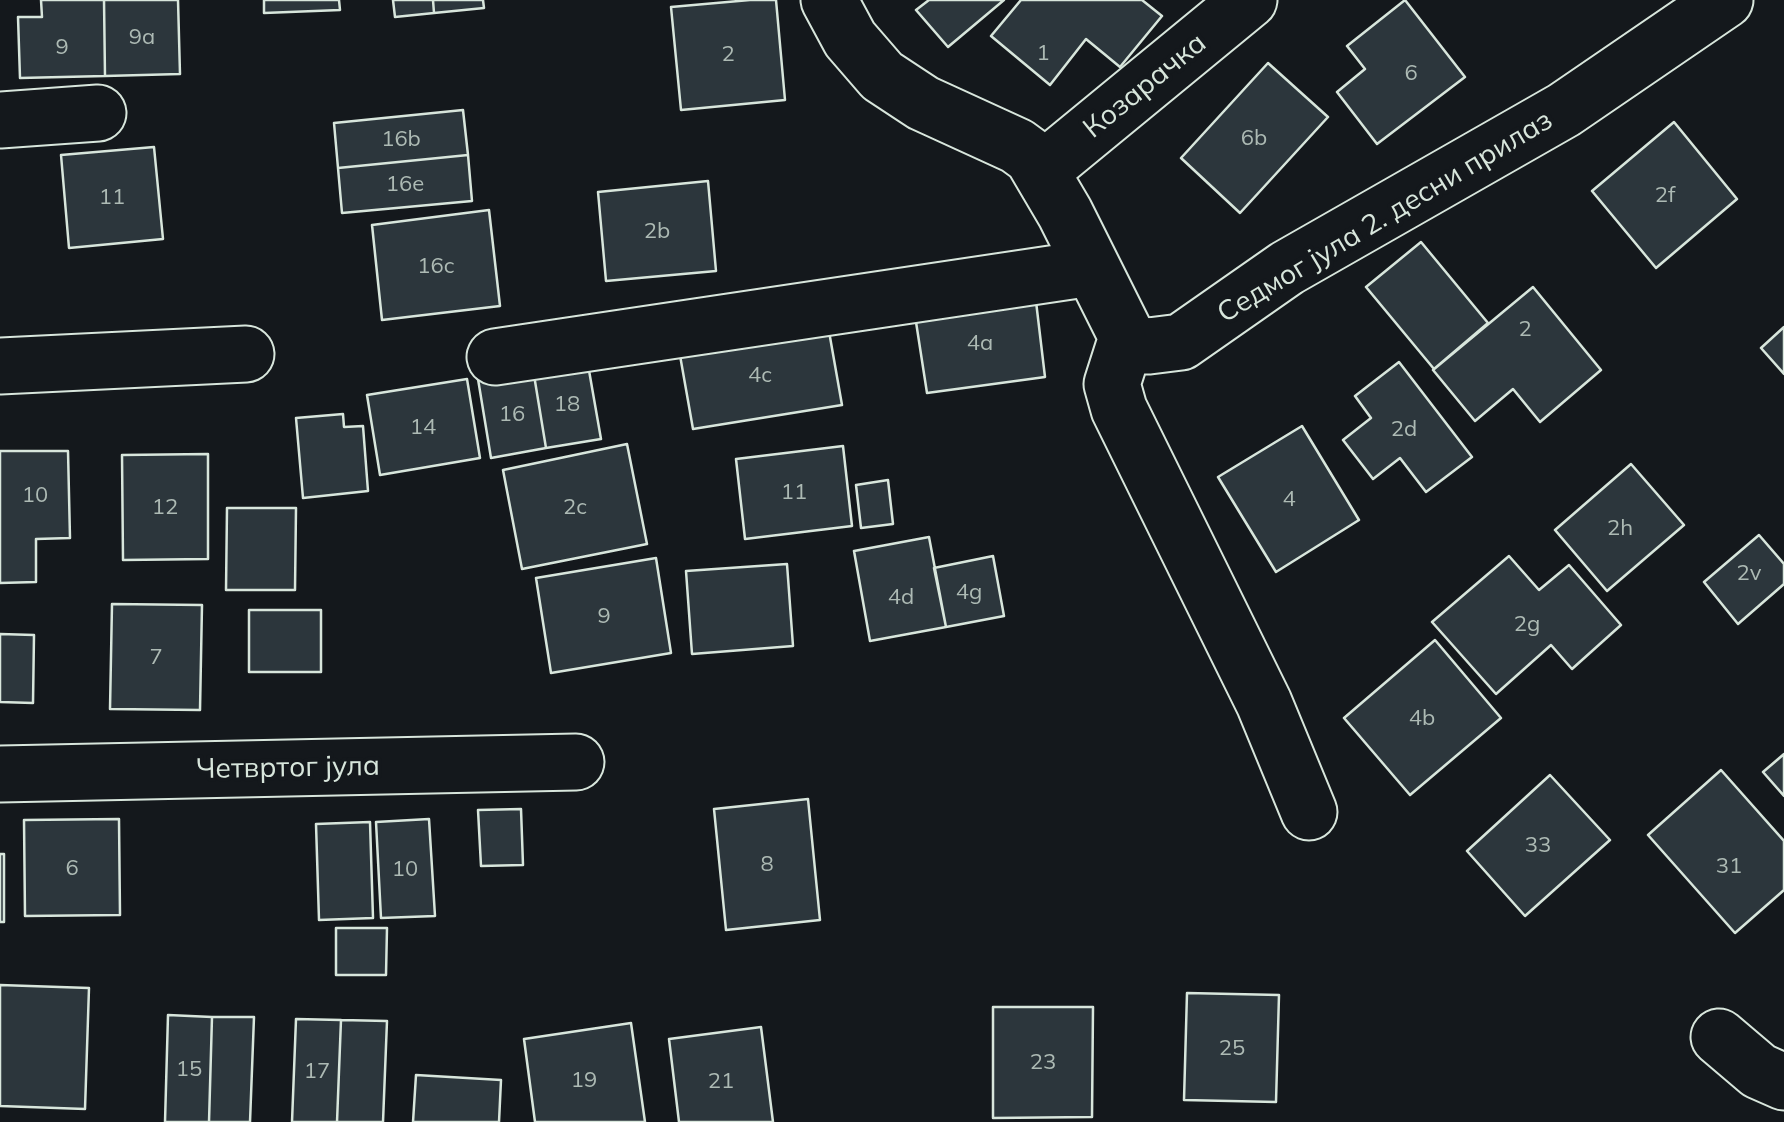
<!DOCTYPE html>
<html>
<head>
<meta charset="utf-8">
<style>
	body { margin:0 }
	canvas { display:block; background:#14181c }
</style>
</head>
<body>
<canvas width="1784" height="1122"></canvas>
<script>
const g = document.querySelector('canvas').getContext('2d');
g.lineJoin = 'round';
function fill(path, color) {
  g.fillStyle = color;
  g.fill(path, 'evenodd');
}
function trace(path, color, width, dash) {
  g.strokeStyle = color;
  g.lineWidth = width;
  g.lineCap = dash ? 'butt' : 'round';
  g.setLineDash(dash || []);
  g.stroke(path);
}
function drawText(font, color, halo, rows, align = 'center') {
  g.font = font + ' Mulish,sans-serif';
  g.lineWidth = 8;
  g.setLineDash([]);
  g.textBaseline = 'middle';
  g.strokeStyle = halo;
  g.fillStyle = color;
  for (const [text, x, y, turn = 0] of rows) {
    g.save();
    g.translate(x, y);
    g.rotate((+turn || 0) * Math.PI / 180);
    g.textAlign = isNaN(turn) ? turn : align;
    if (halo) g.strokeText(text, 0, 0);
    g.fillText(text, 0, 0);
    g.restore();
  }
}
const building = new Path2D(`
	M 41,0 L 104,0 L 105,76 L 20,78 L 18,17 L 42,17 Z
	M 104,0 L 178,0 L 180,74 L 105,76 Z
	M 264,0 L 339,0 L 340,10 L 264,13 Z
	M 393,0 L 433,0 L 434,13 L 395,17 Z
	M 433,0 L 483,0 L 484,8 L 434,13 Z
	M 750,0 L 776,0 L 785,100 L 681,110 L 671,7 Z
	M 929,0 L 1004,0 L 948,47 L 916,10 Z
	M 1021,0 L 1142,0 L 1162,16 L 1120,67 L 1086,39 L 1050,85 L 991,36 Z
	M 1405,0 L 1465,77 L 1377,144 L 1337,92 L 1365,69 L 1347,46 Z
	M 1268,63 L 1328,117 L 1240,213 L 1181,158 Z
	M 463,110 L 468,155 L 338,168 L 334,123 Z
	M 1674,122 L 1737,199 L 1656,268 L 1592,191 Z
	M 154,147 L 163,239 L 69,248 L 61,155 Z
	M 468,155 L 472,201 L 342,213 L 338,168 Z
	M 708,181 L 716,271 L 606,281 L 598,192 Z
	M 489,210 L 500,306 L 382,320 L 372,225 Z
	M 1421,242 L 1488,323 L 1434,369 L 1366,287 Z
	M 1533,287 L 1601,370 L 1540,422 L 1513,389 L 1475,421 L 1433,370 Z
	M 1035,293 L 1045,377 L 927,393 L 914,309 Z
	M 827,320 L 842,405 L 693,429 L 678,344 Z
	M 1784,327 L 1784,374 L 1761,348 Z
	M 587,359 L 601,439 L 546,448 L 533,369 Z
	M 1399,362 L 1472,457 L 1426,492 L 1400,458 L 1373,479 L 1343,440 L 1371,418 L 1355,396 Z
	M 533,369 L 546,448 L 491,458 L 478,379 Z
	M 467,379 L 480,458 L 380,475 L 367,395 Z
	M 343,414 L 344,427 L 363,426 L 368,491 L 303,498 L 296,418 Z
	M 1302,426 L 1359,520 L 1276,572 L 1218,477 Z
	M 627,444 L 647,544 L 522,569 L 503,470 Z
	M 843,446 L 852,526 L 745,539 L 736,459 Z
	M 0,451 L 68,451 L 70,538 L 36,539 L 36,582 L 0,583 Z
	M 208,454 L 208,559 L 123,560 L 122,455 Z
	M 1631,464 L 1684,525 L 1607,591 L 1555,530 Z
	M 888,480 L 893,524 L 861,528 L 856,485 Z
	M 227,508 L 296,508 L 295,590 L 226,590 Z
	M 1759,535 L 1784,564 L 1784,584 L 1738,624 L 1704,582 Z
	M 929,537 L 946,627 L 870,641 L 854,551 Z
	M 993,556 L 1004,616 L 946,627 L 934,568 Z
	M 1509,556 L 1539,590 L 1569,565 L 1621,625 L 1572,669 L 1551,645 L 1496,694 L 1432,622 Z
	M 656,558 L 671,653 L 551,673 L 536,578 Z
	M 787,564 L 793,646 L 692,654 L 686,571 Z
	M 112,604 L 202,605 L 200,710 L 110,709 Z
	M 249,610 L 321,610 L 321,672 L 249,672 Z
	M 0,634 L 34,635 L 33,703 L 0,702 Z
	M 1435,640 L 1501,718 L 1410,795 L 1344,718 Z
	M 1784,754 L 1784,796 L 1763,772 Z
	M 1721,770 L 1784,841 L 1784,890 L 1735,933 L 1648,835 Z
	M 1550,775 L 1610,840 L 1525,916 L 1467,851 Z
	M 808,799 L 820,920 L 726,930 L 714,809 Z
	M 521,809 L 523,865 L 481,866 L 478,810 Z
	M 119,819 L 120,915 L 25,916 L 24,820 Z
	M 429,819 L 435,916 L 381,918 L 376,822 Z
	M 370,822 L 373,918 L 319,920 L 316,824 Z
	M 0,854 L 4,854 L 4,922 L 0,922 Z
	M 336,928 L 387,928 L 386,975 L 336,975 Z
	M 0,985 L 89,988 L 85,1109 L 0,1106 Z
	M 1187,993 L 1279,995 L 1276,1102 L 1184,1100 Z
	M 993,1007 L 1093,1007 L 1092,1117 L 993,1118 Z
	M 168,1015 L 212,1017 L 209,1122 L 165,1122 Z
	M 212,1017 L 254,1017 L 250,1122 L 209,1122 Z
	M 296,1019 L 341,1020 L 337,1122 L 292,1122 Z
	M 341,1020 L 387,1021 L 383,1122 L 337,1122 Z
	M 631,1023 L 645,1122 L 535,1122 L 524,1039 Z
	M 761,1027 L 773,1122 L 679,1122 L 669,1039 Z
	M 416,1075 L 501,1080 L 499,1122 L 413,1122 Z`);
fill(building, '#2c363c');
trace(building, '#d8e6dc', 2.5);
const minor = new Path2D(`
	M 829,0 L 850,39 L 882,76 L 923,103 L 1017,146 L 1032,157 L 1065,213 L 1127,337 L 1138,345 L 1149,346 L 1181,342 L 1287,268 L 1564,110 L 1725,0
	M 0,120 L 98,113
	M 1041,171 L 1249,0
	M 1127,337 L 1112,384 L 1119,409 L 1264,703 L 1309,812
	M 495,357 L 1091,268
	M 0,366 L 246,354
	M 0,774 L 576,762
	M 1719,1037 L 1759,1071 L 1784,1082`);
trace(minor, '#d8e6dc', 59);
trace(minor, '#14181c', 55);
drawText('22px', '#adbab4', null, [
	["9a",142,37],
	["9",62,47],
	["1",1043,53],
	["2",728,54],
	["6",1411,73],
	["6b",1254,138],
	["16b",401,139],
	["16e",405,184],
	["2f",1665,195],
	["11",112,197],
	["2b",657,231],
	["16c",436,266],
	["2",1525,329],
	["4a",980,343],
	["4c",760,375],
	["18",567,404],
	["16",512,414],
	["14",423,427],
	["2d",1404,429],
	["11",794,492],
	["10",35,495],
	["4",1289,499],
	["12",165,507],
	["2c",575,507],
	["2h",1620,528],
	["2v",1749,573],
	["4g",969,592],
	["4d",901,597],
	["9",604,616],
	["2g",1527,624],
	["7",156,657],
	["4b",1422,718],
	["33",1538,845],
	["8",767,864],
	["31",1729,866],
	["6",72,868],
	["10",405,869],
	["25",1232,1048],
	["23",1043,1062],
	["15",189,1069],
	["17",317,1071],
	["19",584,1080],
	["21",721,1081]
]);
drawText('28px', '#d8e6dc', '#14181c', [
	["Козарачка",1145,86,-39],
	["Седмог јула 2. десни прилаз",1385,217,-31],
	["Четвртог јула",288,768,-1]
]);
</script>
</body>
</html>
